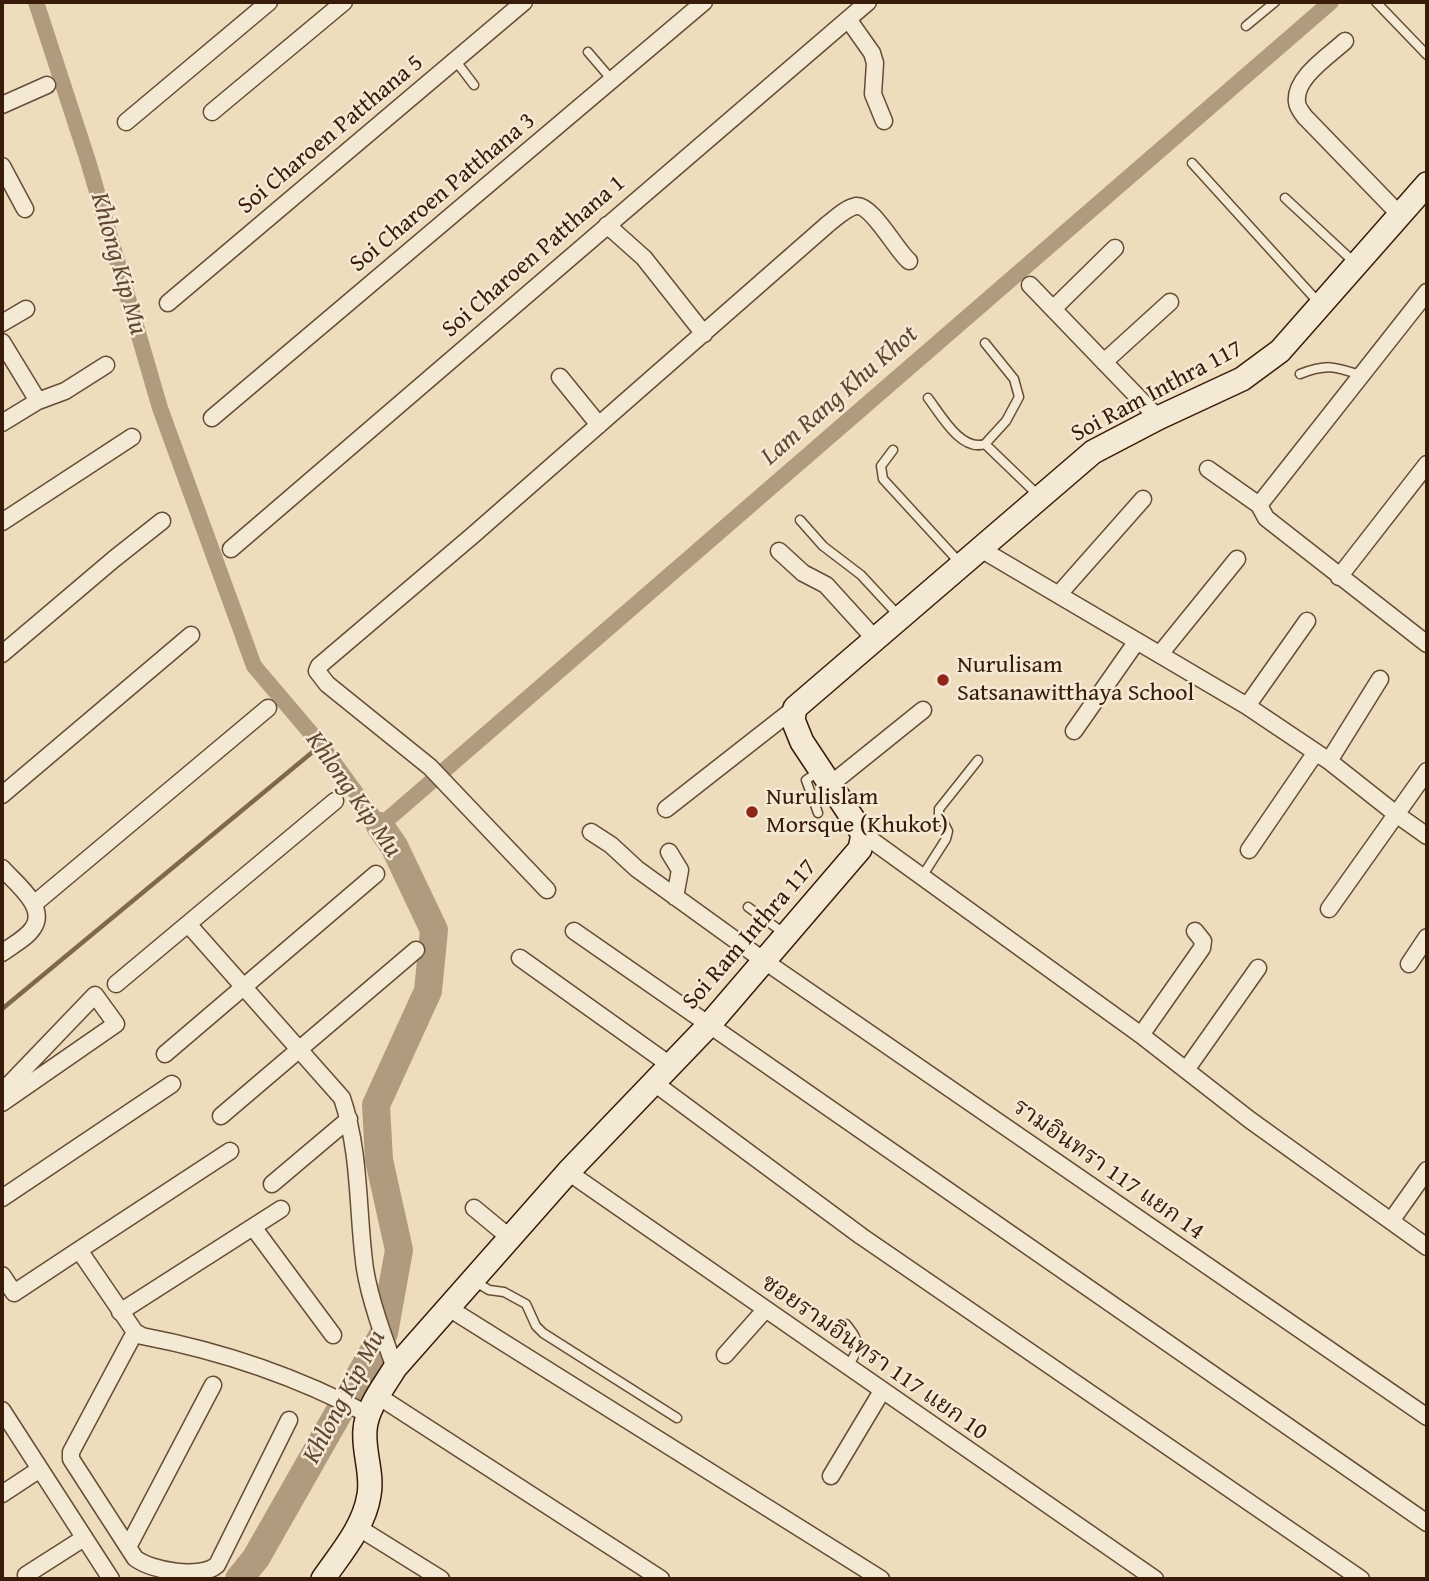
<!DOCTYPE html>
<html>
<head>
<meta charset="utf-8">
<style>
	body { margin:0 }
	#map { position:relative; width:1429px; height:1581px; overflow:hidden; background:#eeddbd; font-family:"Gentium Book Plus",serif }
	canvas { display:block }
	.frame { position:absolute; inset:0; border:4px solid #381b08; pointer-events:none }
</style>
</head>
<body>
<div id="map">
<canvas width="1429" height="1581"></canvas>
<div class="frame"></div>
</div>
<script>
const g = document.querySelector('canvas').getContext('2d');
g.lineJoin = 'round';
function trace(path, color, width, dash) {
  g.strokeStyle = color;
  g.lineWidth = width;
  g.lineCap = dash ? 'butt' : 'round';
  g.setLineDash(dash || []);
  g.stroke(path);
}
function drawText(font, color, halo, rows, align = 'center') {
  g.font = font + ' "Gentium Book Plus","Noto Serif Thai",serif';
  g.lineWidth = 5;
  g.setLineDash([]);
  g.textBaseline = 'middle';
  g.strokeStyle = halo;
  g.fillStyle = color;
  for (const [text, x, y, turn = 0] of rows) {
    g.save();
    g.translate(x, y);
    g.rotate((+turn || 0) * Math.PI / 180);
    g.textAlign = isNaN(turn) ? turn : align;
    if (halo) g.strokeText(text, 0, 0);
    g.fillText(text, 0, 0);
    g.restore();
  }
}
trace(new Path2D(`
	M 2,1009 L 321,745`), '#80684f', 4.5);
trace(new Path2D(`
	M 36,2 L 88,161 L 160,408 L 254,666 L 321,745 L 380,826 L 1331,2`), '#b09b7f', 16);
trace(new Path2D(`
	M 239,1579 L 256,1558 L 384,1333 L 399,1250 L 379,1160 L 376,1105 L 428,991 L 434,930 L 394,846 L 380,826`), '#b09b7f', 28);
const lane = new Path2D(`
	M 1376,2 L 1427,55
	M 1246,26 L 1275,2
	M 588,52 L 612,80
	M 455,60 L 474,85
	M 1192,163 L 1319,303
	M 1285,198 L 1355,263
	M 985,343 L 1014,379 L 1019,397 L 1006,421 L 985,444
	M 1300,374 C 1326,364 1334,366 1360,375
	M 928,398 C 941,415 961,452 985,444 L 1039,496
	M 893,450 L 881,466 L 883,479 L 960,563
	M 800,520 L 823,546 L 861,575 L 898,615
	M 818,813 L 806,780 L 818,772
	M 923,875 L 946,839 L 948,831 L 939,814 L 939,809 L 978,760
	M 748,907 L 785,934
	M 474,1281 L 489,1290 L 504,1292 L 526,1304 L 536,1326 L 543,1333 L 677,1418
	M 846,1324 C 862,1344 860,1347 847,1368`);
const street = new Path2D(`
	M 848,19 L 872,53 L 875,63 L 873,94 L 884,121
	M 1345,41 C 1329,56 1294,78 1297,102 C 1297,107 1302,113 1305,117 L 1400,215
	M 2,105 L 47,85
	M 212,112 L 344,2
	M 126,122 L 269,2
	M 2,166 L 25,209
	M 607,225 L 644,258 L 704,334
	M 1030,285 L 1158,418
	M 168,303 L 524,2
	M 1053,309 L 1115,248
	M 2,323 L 26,309
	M 2,342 L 38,401
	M 1104,362 L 1170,302
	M 560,377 L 599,425
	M 212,418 L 704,2
	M 2,423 L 38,401 L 65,391 L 106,365
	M 1208,469 L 1259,505 L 1266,518 L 1427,644
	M 1259,505 L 1427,292
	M 2,522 L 132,437
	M 979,548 L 1247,706 L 1329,761 L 1396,814 L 1427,836
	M 231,549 L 868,2
	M 779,551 L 803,573 L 826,585 L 875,639
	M 1339,577 L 1427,464
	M 1059,594 L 1143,499
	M 2,654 L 114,559 L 162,521
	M 1160,654 L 1237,559
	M 1247,706 L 1307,621
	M 1074,731 L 1137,641
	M 1329,761 L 1380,679
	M 831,784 L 923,710
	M 2,795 L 191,635
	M 666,809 L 795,708
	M 591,832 L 611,845 L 637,869 L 763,960 L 1427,1417
	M 863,834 L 1141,1035 L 1250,1120 L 1427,1247
	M 1249,850 L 1316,752
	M 669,852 L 680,870 L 675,897
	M 2,868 C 14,882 48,907 33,928 C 27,938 11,946 2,953
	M 547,890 L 430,767 L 327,684 L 317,671 L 319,666 L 472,536 L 828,224 C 836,218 846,208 856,206 C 872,204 896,250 909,261
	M 34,904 L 268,708
	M 1329,909 L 1427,771
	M 188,924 L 342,1098 C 361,1154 357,1212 365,1269 C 370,1300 384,1338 395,1368
	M 574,931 L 1427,1523
	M 520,958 L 670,1065
	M 1409,964 L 1427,937
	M 116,984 L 335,801
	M 1141,1035 L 1202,948 L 1203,941 L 1195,931
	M 165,1054 L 376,874
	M 1186,1070 L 1258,968
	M 653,1082 L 861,1236 L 1361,1579
	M 2,1092 L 95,995 L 116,1024 L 2,1103
	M 221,1116 L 416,950
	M 568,1172 L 1155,1579
	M 272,1184 L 349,1119
	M 2,1198 L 172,1084
	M 474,1208 L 509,1237
	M 1391,1221 L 1427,1170
	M 253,1227 L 333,1335
	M 79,1250 L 230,1151
	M 2,1275 L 14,1293 L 79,1250 L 135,1332 L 142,1336 C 221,1351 298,1377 369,1415
	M 447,1307 L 881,1579
	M 120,1312 L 281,1209
	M 135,1332 L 71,1452 L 71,1459 L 135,1558 C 151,1571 201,1579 217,1565 L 289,1420
	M 725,1355 L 765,1310
	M 378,1396 L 661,1579
	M 2,1410 L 111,1579
	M 831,1476 L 882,1391
	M 2,1494 L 40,1469
	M 359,1528 L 441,1579
	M 128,1547 L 213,1385
	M 26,1575 L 84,1538`);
const secondary = new Path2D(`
	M 323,1579 C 341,1553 364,1527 369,1495 C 373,1473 363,1452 365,1430 C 366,1409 384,1386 395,1368 L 568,1172 L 709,1025 L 860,849 L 863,834 L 802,742 L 793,720 L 795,708 L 1093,452 L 1158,418 L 1242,379 L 1280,351 L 1427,184`);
trace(lane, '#664c35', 11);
trace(street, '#664c35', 19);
trace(secondary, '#381b08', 26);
trace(lane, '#f4e9d4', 8);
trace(street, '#f4e9d4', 16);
trace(secondary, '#f4e9d4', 23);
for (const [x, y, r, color] of [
	[943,680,7,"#8f2418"],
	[752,812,7,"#8f2418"]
]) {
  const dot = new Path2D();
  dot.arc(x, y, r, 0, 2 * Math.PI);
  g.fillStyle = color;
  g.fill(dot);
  trace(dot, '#f4e9d4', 2.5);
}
drawText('24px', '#381b08', '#f4e9d4', [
	["Soi Charoen Patthana 5",331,135,-40],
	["Soi Charoen Patthana 3",443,193,-40],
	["Soi Charoen Patthana 1",534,257,-41],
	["Soi Ram Inthra 117",1157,392,-28],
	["Soi Ram Inthra 117",750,935,-49],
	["รามอินทรา 117 แยก 14",1108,1170,35],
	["ซอยรามอินทรา 117 แยก 10",874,1358,35]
]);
drawText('24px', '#381b08', '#f4e9d4', [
	["Nurulisam",957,666],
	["Satsanawitthaya School",957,694],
	["Nurulislam",766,798],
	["Morsque (Khukot)",766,826]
], 'left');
drawText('italic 26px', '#624832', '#f4e9d4', [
	["Khlong Kip Mu",118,264,74],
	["Lam Rang Khu Khot",840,396,-41],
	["Khlong Kip Mu",353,795,55],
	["Khlong Kip Mu",345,1397,-62]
]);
</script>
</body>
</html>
